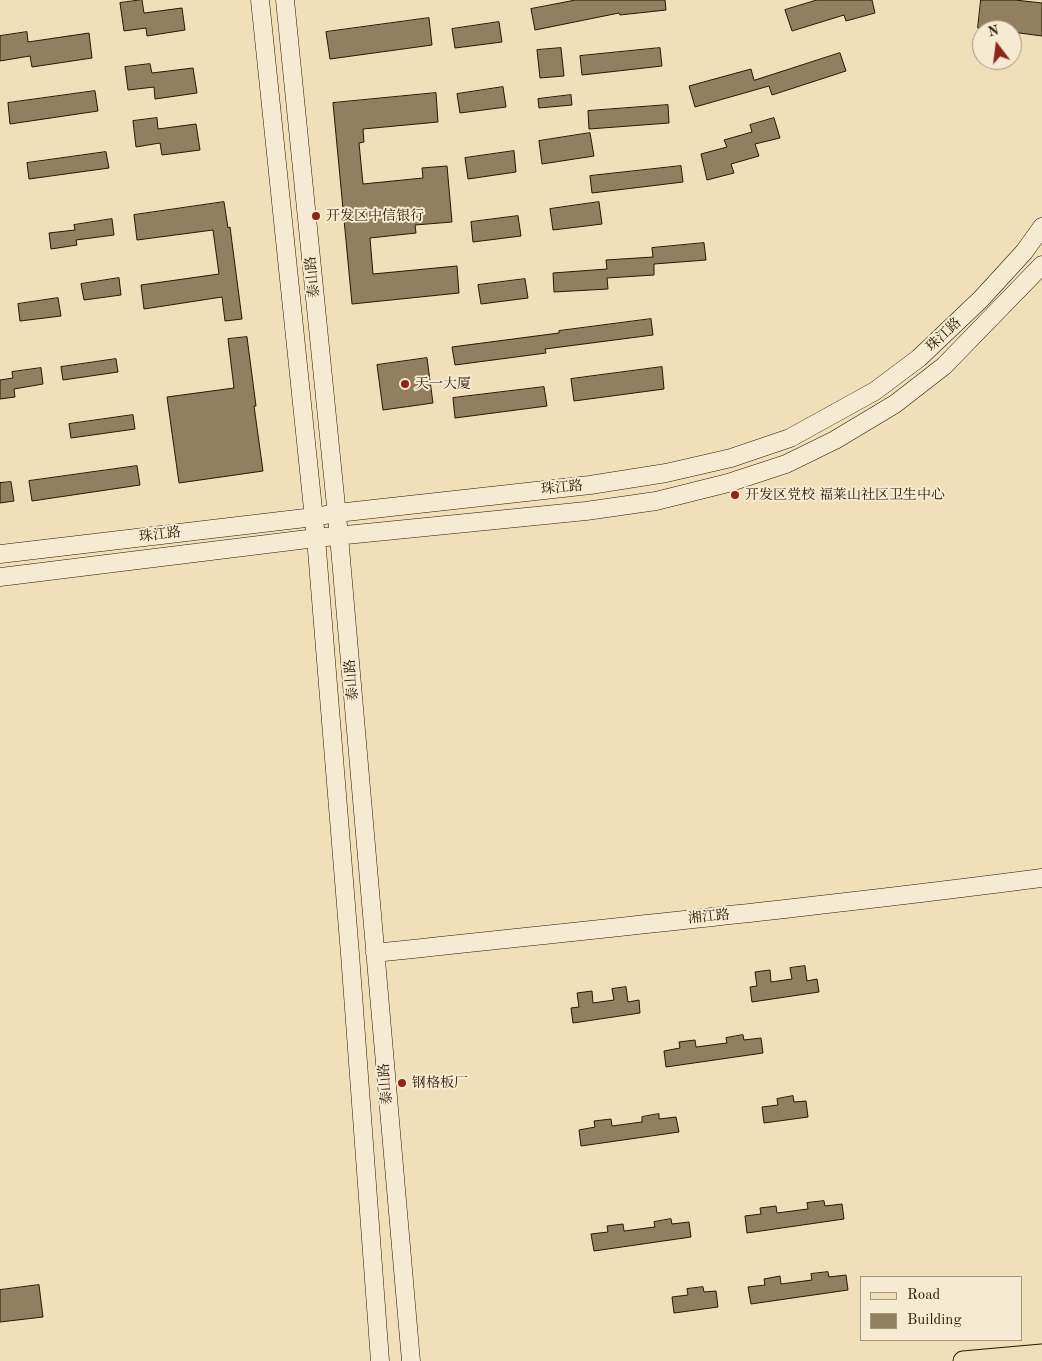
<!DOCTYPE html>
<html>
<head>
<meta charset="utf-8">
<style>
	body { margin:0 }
	#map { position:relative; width:1042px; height:1361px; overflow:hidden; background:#f1dfb9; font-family:"Old Standard TT",serif }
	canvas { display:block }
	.legend { position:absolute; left:860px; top:1276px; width:162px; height:65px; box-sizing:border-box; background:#f6ead2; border:1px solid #a4967e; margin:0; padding:6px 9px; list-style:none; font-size:15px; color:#291700 }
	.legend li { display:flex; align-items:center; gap:10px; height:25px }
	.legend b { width:25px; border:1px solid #a4967e }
	.north { position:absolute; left:972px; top:20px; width:50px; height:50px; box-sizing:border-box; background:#f6ead2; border:1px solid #a4967e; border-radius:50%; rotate:345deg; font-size:14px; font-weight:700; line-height:20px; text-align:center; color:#291700 }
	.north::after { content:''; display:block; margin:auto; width:18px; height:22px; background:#8f2418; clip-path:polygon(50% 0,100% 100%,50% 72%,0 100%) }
</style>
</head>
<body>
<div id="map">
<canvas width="1042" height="1361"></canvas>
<ul class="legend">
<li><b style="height:6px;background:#f1dfb9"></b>Road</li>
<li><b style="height:14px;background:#917f60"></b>Building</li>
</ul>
<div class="north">N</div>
</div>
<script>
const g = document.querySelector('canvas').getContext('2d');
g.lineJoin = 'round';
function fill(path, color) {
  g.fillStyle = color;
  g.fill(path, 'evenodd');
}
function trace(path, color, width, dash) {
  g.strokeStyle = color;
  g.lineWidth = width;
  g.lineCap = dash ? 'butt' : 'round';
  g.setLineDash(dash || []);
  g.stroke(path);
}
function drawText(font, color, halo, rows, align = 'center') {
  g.font = font + ' "Old Standard TT","Noto Serif SC",serif';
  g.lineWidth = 4;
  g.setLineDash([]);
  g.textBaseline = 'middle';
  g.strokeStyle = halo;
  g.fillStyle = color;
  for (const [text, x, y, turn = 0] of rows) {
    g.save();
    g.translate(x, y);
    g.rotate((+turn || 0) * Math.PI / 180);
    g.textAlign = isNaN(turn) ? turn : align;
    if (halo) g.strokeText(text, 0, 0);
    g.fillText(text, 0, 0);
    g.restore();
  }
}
const building = new Path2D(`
	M 142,0 L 144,13 L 182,8 L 185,30 L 147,36 L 146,28 L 124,31 L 120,3 Z
	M 576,0 L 665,0 L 666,10 L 620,15 L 619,13 L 535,30 L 531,9 Z
	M 817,0 L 872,0 L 875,13 L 846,21 L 844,15 L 792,31 L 785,10 Z
	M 981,0 L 1015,0 L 1042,3 L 1042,36 L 1012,32 L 1012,30 L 995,30 L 978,28 Z
	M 429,18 L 432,45 L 330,59 L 326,32 Z
	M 499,22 L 502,42 L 455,48 L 452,29 Z
	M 27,32 L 28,42 L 89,33 L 92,58 L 32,67 L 30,56 L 0,61 L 0,36 Z
	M 561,48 L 564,76 L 540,78 L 537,50 Z
	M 660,48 L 662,66 L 582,75 L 580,56 Z
	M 840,53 L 846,71 L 772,95 L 769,86 L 695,107 L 689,86 L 751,69 L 754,80 Z
	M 150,64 L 152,73 L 193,68 L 197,93 L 155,99 L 154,87 L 128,90 L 125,67 Z
	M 503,87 L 506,107 L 460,113 L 457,94 Z
	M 95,91 L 98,111 L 10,124 L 8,103 Z
	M 436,93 L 438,122 L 363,129 L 364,142 L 359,143 L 363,184 L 423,178 L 422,168 L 447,166 L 452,222 L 415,225 L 416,233 L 370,238 L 373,274 L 457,266 L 459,293 L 352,304 L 333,103 Z
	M 571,95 L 572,105 L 539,108 L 538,99 Z
	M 668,105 L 669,123 L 589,129 L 588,111 Z
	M 157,118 L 158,129 L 196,124 L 200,150 L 162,155 L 160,143 L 136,147 L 133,121 Z
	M 774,118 L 780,138 L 755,144 L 759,156 L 731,164 L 734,173 L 707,180 L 701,154 L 727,147 L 724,140 L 752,132 L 750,125 Z
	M 590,133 L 594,156 L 542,164 L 539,141 Z
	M 514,151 L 516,172 L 468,179 L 465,158 Z
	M 106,152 L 109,168 L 29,179 L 27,163 Z
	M 681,166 L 683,182 L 592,193 L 590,176 Z
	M 224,202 L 228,228 L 230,227 L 242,319 L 225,321 L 222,297 L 144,309 L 141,285 L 219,274 L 213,230 L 137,240 L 134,215 Z
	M 599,202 L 602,224 L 553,230 L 550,209 Z
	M 518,216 L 521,236 L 473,242 L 471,222 Z
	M 112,219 L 114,235 L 76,240 L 77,245 L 51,249 L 49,233 L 75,230 L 74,225 Z
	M 704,243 L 706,260 L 654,264 L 654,275 L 607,278 L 608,289 L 554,292 L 553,273 L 607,269 L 606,260 L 653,257 L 652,248 Z
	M 119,278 L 121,295 L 84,300 L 81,284 Z
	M 525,279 L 528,298 L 481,304 L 478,285 Z
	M 58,298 L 61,316 L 20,321 L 18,304 Z
	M 651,319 L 653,335 L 545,349 L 546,353 L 455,365 L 452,347 L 559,333 L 559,331 Z
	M 247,337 L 256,406 L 254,406 L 263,471 L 179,483 L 167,397 L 234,388 L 228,339 Z
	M 427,358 L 433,403 L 383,410 L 377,365 Z
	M 116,359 L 118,372 L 63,380 L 61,367 Z
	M 662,367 L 664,389 L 574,401 L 571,379 Z
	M 41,368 L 43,384 L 14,389 L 15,397 L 0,399 L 0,380 L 13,378 L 12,372 Z
	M 544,387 L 547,406 L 455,418 L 453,398 Z
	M 133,415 L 135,429 L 71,438 L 69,424 Z
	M 137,466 L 140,485 L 32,501 L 29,481 Z
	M 11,482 L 14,501 L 0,503 L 0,483 Z
	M 805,966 L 807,981 L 817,979 L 819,992 L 752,1002 L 750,987 L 757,986 L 755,972 L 770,970 L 771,982 L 792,979 L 790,968 Z
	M 626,987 L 628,1002 L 639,1000 L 640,1013 L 573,1023 L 571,1008 L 579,1007 L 577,993 L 592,991 L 593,1003 L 614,1000 L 612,989 Z
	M 743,1035 L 744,1040 L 761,1038 L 763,1053 L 666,1067 L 664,1051 L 680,1048 L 679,1042 L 695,1040 L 696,1047 L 727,1043 L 726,1038 Z
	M 793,1096 L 794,1102 L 806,1101 L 808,1117 L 764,1123 L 762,1107 L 778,1105 L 777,1099 Z
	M 659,1114 L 659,1119 L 676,1117 L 679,1132 L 581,1146 L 579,1130 L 595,1127 L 594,1121 L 611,1119 L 612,1126 L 642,1122 L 642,1117 Z
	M 824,1201 L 825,1206 L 842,1204 L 844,1219 L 747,1233 L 745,1216 L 761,1214 L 760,1208 L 776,1206 L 777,1213 L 808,1209 L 807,1203 Z
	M 671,1219 L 672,1224 L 689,1222 L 691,1237 L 594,1251 L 591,1234 L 608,1232 L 607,1226 L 623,1224 L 624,1231 L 655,1227 L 654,1222 Z
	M 828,1272 L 829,1277 L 846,1275 L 848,1290 L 751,1304 L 748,1287 L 765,1285 L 764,1279 L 780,1276 L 781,1284 L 812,1280 L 811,1274 Z
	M 39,1285 L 43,1317 L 0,1322 L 0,1290 Z
	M 703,1287 L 704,1292 L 716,1291 L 718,1307 L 674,1313 L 672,1297 L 688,1295 L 687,1289 Z`);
fill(building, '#917f60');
trace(building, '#291700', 1);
const secondary = new Path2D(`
	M 260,0 L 316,538 L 350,954 L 380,1361
	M 285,0 L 339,536 L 411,1361
	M 0,554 L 314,517 L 337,513 L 590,485 L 666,473 L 731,458 L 790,438 L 875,391 L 919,358 L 981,299 L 1024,252 L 1042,227
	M 0,577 L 316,538 L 586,511 L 656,501 L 728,483 L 786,464 L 835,440 L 895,404 L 944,366 L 1042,265
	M 375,953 C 597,929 820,907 1042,878`);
const primary = new Path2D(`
	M 963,1361 L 1042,1354`);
trace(secondary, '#291700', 19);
trace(primary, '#291700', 21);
trace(secondary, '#f6ead2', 18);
trace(primary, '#f1dfb9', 19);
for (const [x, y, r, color] of [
	[316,216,5,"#8f2418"],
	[405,384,5,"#8f2418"],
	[735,495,5,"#8f2418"],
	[402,1083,5,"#8f2418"]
]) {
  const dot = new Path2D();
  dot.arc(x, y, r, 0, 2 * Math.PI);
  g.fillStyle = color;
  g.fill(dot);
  trace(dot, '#f6ead2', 2);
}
drawText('14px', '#291700', '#f6ead2', [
	["开发区中信银行",326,216],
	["天一大厦",415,384],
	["开发区党校 福莱山社区卫生中心",745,495],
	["钢格板厂",412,1083]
], 'left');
drawText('14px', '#291700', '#f6ead2', [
	["泰山路",313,277,-96],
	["珠江路",944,335,-43],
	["珠江路",562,488,-6],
	["珠江路",160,535,-7],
	["泰山路",352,680,-95],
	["湘江路",709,917,-6],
	["泰山路",386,1084,-95]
]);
</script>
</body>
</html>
